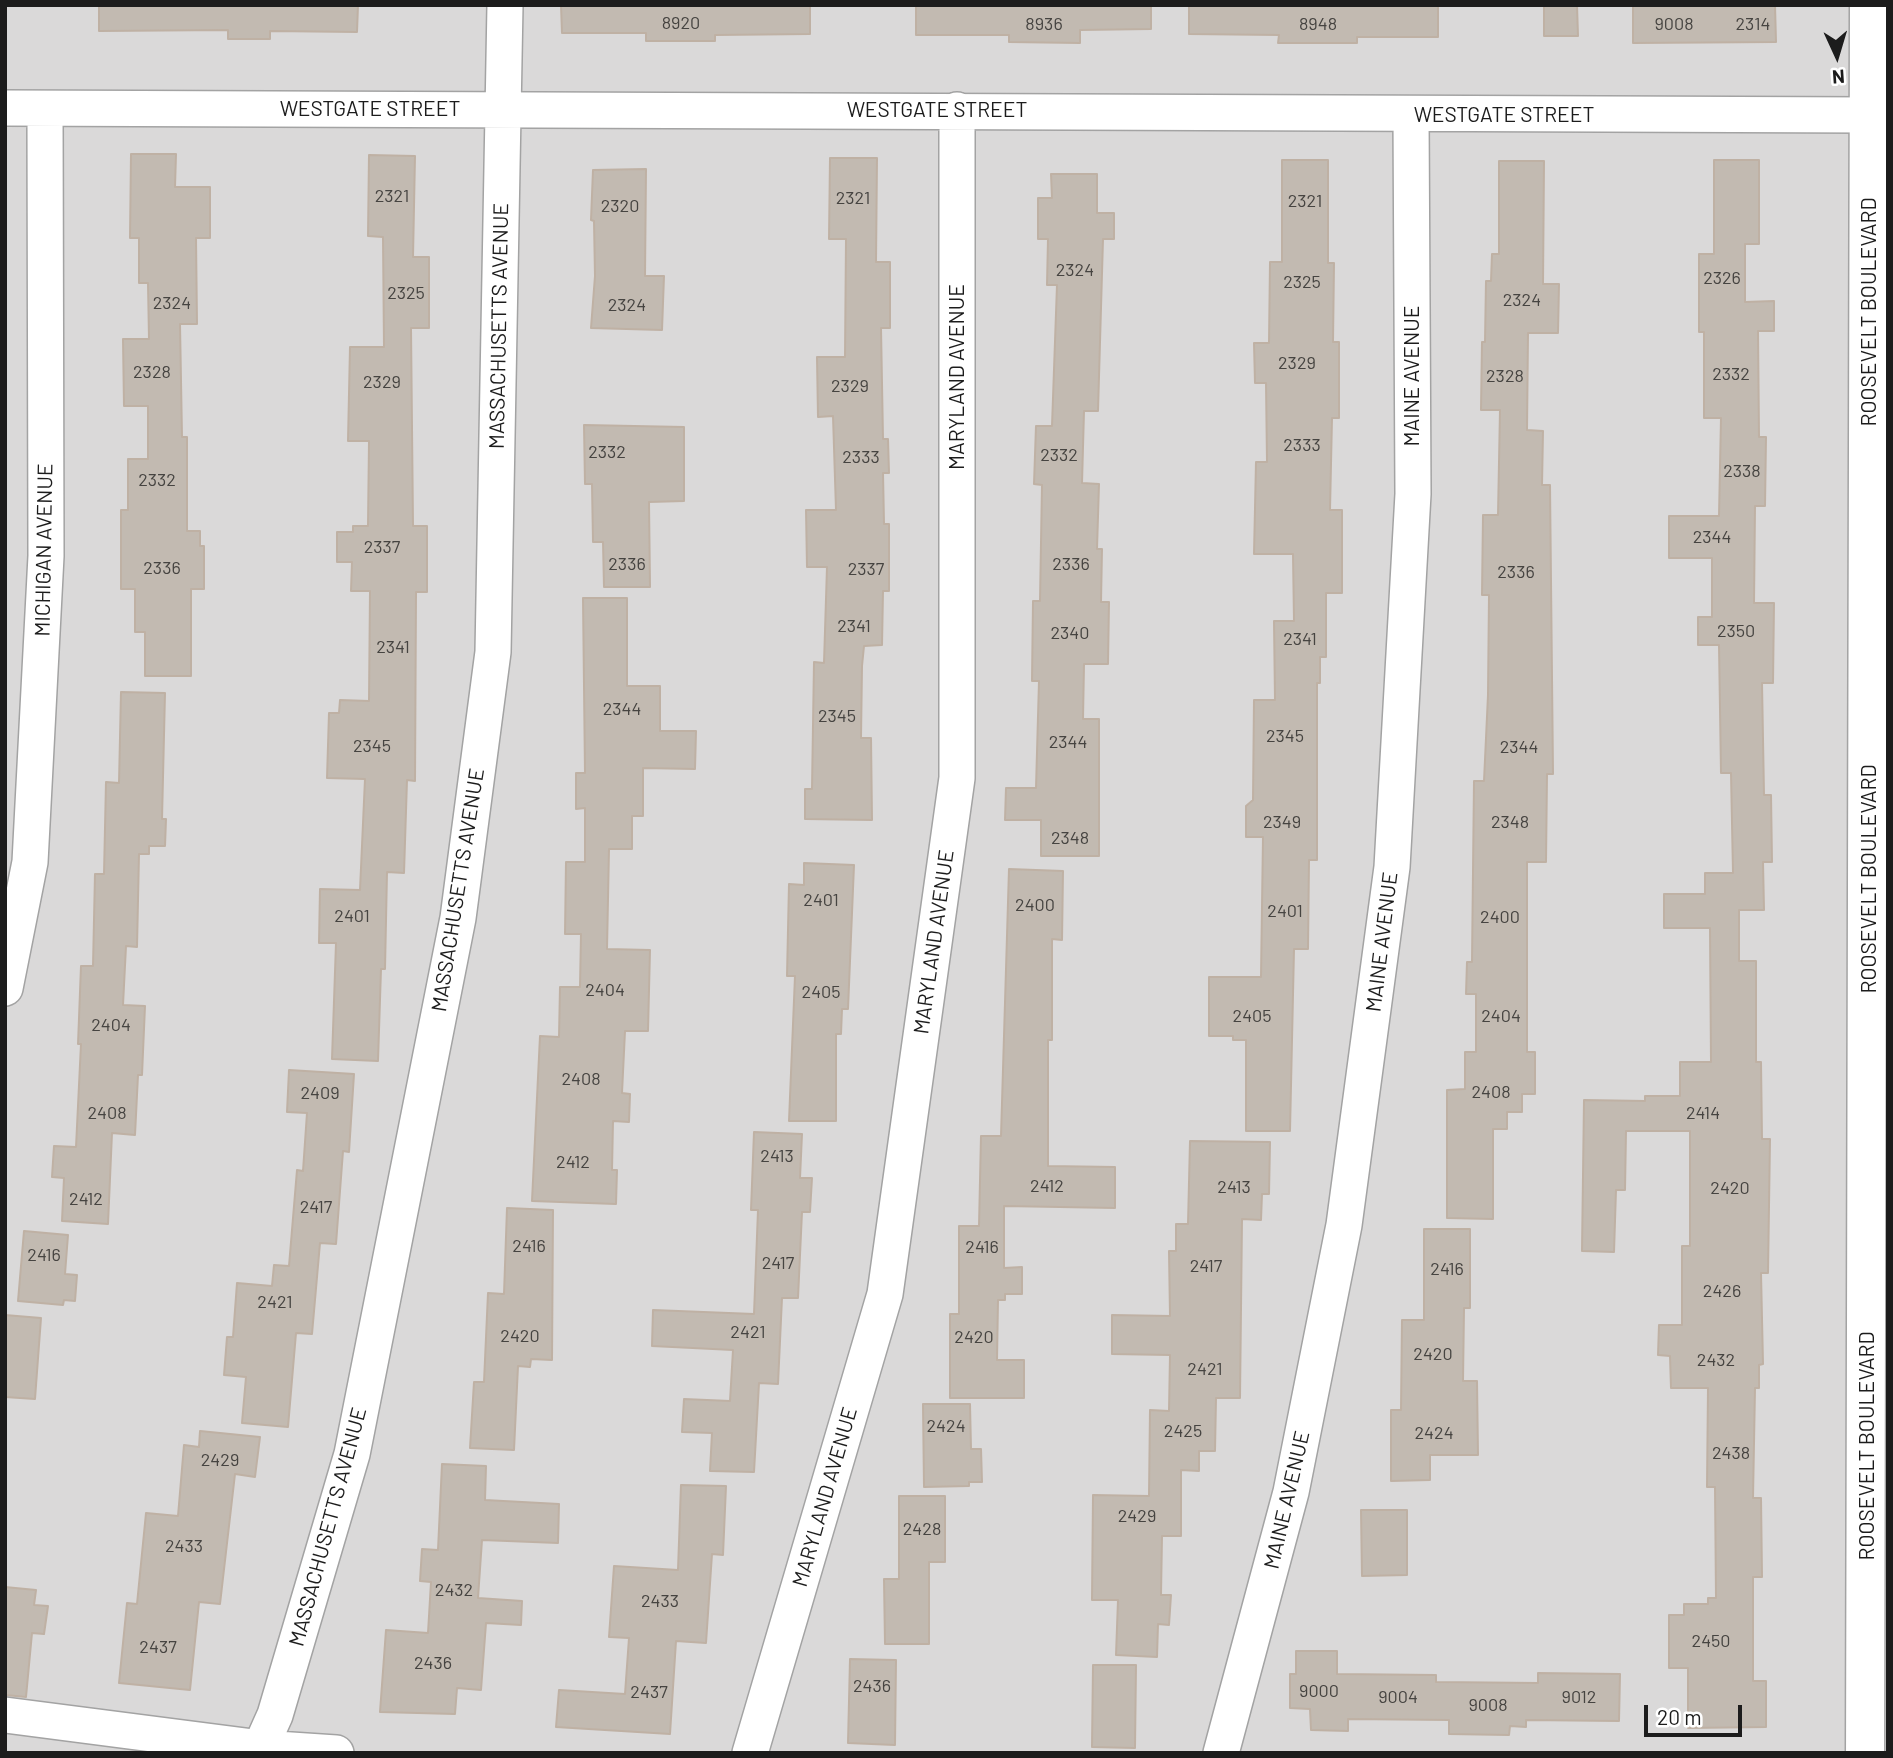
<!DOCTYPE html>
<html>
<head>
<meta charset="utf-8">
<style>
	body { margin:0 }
	#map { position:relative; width:1893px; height:1758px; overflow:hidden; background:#edeae1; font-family:Barlow,sans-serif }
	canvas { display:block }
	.frame { position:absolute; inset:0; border:7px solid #1c1c1c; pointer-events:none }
	.north { position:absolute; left:1802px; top:21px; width:70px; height:70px; -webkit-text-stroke:5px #fff; paint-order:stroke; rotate:176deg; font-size:19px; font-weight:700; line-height:28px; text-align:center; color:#1c1c1c }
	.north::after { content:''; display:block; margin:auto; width:24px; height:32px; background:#1c1c1c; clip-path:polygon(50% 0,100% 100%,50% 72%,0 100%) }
	.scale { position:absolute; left:1644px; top:1705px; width:98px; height:32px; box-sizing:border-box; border:4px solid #1c1c1c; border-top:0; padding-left:9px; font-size:21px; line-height:24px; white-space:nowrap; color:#1c1c1c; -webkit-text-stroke:5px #fff; paint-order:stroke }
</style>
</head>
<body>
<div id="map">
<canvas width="1893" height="1758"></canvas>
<div class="frame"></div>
<div class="north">N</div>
<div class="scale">20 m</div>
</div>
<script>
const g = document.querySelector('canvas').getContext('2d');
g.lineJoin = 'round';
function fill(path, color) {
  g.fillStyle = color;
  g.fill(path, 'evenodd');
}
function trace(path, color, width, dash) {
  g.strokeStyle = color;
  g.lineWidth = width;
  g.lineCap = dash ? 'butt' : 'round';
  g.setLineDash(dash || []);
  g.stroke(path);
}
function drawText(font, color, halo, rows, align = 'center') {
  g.font = font + ' Barlow,sans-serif';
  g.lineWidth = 5;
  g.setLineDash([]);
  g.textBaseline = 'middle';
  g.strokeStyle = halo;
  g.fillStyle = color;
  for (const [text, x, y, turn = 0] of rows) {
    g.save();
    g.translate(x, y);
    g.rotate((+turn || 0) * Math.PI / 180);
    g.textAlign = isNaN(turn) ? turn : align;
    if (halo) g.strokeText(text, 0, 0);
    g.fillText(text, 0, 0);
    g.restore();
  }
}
fill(new Path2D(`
	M 5,5 L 1888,5 L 1888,1753 L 5,1753 Z`), '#dad9d9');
const building = new Path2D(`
	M 99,5 L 358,5 L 357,32 L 270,31 L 270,39 L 228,39 L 228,30 L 99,31 Z
	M 561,5 L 810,5 L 810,34 L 715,35 L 715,41 L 646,41 L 646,33 L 562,33 Z
	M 916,5 L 1151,5 L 1151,29 L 1080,30 L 1080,43 L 1009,42 L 1009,35 L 916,35 Z
	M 1189,5 L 1438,5 L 1438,37 L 1357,37 L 1357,43 L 1278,43 L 1279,35 L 1189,34 Z
	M 1544,5 L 1577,5 L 1578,36 L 1544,36 Z
	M 1633,5 L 1775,5 L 1776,42 L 1633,43 Z
	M 131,154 L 176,154 L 175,187 L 210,187 L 210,238 L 196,238 L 197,324 L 180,324 L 182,437 L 187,437 L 187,531 L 200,531 L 200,546 L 204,546 L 204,589 L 191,589 L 191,676 L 145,676 L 145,632 L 135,632 L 135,589 L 121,589 L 121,510 L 128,510 L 128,459 L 148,459 L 148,406 L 124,406 L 123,339 L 149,339 L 148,283 L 139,283 L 139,238 L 130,238 Z
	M 369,155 L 415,156 L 413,257 L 429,257 L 429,328 L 411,328 L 413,526 L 427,526 L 427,592 L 416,592 L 415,781 L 407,780 L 404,873 L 387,872 L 385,969 L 381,969 L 378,1061 L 332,1059 L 336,943 L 319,943 L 320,889 L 360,890 L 365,779 L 327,778 L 329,713 L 339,713 L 340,700 L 369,701 L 370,591 L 351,591 L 352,562 L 337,562 L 337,532 L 353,532 L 353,526 L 368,526 L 369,441 L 348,441 L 350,347 L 384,347 L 383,237 L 368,236 Z
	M 830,158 L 877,158 L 876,262 L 890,262 L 890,328 L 881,328 L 883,439 L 888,439 L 889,473 L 883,473 L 884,524 L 889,524 L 889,591 L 883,591 L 882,645 L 864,646 L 862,666 L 861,738 L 871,738 L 872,820 L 805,819 L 805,789 L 812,789 L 814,662 L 824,663 L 827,567 L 807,567 L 806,510 L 836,510 L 833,416 L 818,417 L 817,357 L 845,357 L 846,239 L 829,239 Z
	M 1282,160 L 1328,160 L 1328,263 L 1334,263 L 1333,342 L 1339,342 L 1339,418 L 1332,418 L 1330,510 L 1342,510 L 1342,593 L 1326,593 L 1326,657 L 1320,657 L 1320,683 L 1317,683 L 1317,860 L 1309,860 L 1308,949 L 1294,949 L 1290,1131 L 1246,1131 L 1246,1040 L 1233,1040 L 1233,1036 L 1209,1036 L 1209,977 L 1261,977 L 1263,837 L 1246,837 L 1246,806 L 1253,800 L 1254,700 L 1275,700 L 1274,621 L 1294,621 L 1293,554 L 1254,554 L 1256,462 L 1267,462 L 1266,383 L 1255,383 L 1254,343 L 1269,343 L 1270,262 L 1282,262 Z
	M 1714,160 L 1759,160 L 1759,244 L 1745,244 L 1745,302 L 1774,301 L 1774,331 L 1758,331 L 1759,437 L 1766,437 L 1765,506 L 1755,506 L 1754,603 L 1774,603 L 1773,683 L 1762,683 L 1764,795 L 1771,795 L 1772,862 L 1763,862 L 1764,910 L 1739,910 L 1739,961 L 1756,961 L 1756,1062 L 1761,1062 L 1762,1139 L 1770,1139 L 1768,1273 L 1761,1273 L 1763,1364 L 1759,1365 L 1759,1388 L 1755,1388 L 1753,1498 L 1761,1498 L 1762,1577 L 1753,1577 L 1753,1681 L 1766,1681 L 1766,1727 L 1688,1728 L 1688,1668 L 1669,1668 L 1669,1615 L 1684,1615 L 1684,1604 L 1708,1604 L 1708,1598 L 1716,1598 L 1715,1487 L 1707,1487 L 1708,1388 L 1671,1388 L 1670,1356 L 1658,1355 L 1659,1325 L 1682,1325 L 1682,1246 L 1690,1246 L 1690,1131 L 1626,1131 L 1625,1190 L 1616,1190 L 1614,1252 L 1582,1251 L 1584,1100 L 1645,1101 L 1645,1096 L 1680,1096 L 1680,1062 L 1711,1062 L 1710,928 L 1664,928 L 1664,894 L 1705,894 L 1705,873 L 1733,873 L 1731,773 L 1721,773 L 1719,645 L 1698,645 L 1698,617 L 1712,617 L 1712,558 L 1669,558 L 1669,516 L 1719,516 L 1721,418 L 1704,418 L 1704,332 L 1699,332 L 1699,254 L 1714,254 Z
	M 1499,161 L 1544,161 L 1543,284 L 1559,284 L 1558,333 L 1528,333 L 1527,430 L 1543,431 L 1542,485 L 1550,485 L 1553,774 L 1547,774 L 1546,862 L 1527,862 L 1527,1052 L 1535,1052 L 1535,1094 L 1522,1094 L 1522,1112 L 1507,1112 L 1507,1129 L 1493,1129 L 1493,1219 L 1447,1218 L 1447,1090 L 1465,1089 L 1465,1052 L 1476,1052 L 1476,994 L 1466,994 L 1467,962 L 1472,962 L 1474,781 L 1484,781 L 1488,695 L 1489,595 L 1482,595 L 1483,515 L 1498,515 L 1500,410 L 1481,410 L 1482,342 L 1485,342 L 1486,281 L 1491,281 L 1492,254 L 1499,254 Z
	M 646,169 L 645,276 L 664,276 L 662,330 L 591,328 L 595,276 L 594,221 L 591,220 L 593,170 Z
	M 1051,174 L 1097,174 L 1097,213 L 1114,213 L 1114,239 L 1103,239 L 1098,411 L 1084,411 L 1082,483 L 1099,484 L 1097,549 L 1102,549 L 1101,602 L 1109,602 L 1108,664 L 1084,664 L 1083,719 L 1099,719 L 1099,856 L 1041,856 L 1041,820 L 1005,820 L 1006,788 L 1036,788 L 1039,681 L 1032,681 L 1033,601 L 1040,601 L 1042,485 L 1034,484 L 1036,426 L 1052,426 L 1057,285 L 1047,285 L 1048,239 L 1038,239 L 1038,198 L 1052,198 Z
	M 584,425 L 684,427 L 684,501 L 649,502 L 650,587 L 604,587 L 603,542 L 593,542 L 592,484 L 585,484 Z
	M 583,598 L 627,598 L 627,686 L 660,686 L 660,731 L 696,731 L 695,769 L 643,768 L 643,816 L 632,816 L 632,849 L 609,849 L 607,949 L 650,950 L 648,1031 L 625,1031 L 622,1093 L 630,1094 L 629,1122 L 613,1121 L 612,1170 L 617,1170 L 616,1204 L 532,1201 L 540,1036 L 559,1037 L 560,987 L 580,987 L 581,934 L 565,934 L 566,862 L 585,862 L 585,808 L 576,809 L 576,773 L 585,773 Z
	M 121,692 L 165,693 L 162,819 L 166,819 L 165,846 L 149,846 L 149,854 L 139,854 L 137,947 L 126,946 L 123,1005 L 145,1006 L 142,1075 L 138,1075 L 135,1135 L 112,1133 L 108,1224 L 62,1221 L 64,1178 L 52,1177 L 54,1146 L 76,1147 L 81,1044 L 78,1044 L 81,966 L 93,966 L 95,874 L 104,874 L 106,782 L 119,783 Z
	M 804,863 L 854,865 L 848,1009 L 842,1009 L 841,1034 L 836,1034 L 836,1121 L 789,1121 L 795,976 L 787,976 L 789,884 L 804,885 Z
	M 1009,869 L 1063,871 L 1062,940 L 1052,939 L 1052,1040 L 1048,1040 L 1048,1166 L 1115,1167 L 1115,1208 L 1004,1206 L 1004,1268 L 1022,1267 L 1022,1294 L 1005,1294 L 1005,1300 L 998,1300 L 997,1360 L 1024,1360 L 1024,1398 L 950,1398 L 950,1314 L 959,1314 L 959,1226 L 979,1226 L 981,1136 L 1001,1136 Z
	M 289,1070 L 354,1074 L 349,1152 L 343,1151 L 336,1244 L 320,1243 L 312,1334 L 296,1333 L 288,1427 L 242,1423 L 246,1377 L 224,1375 L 227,1337 L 233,1337 L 237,1283 L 272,1286 L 274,1265 L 289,1266 L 297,1170 L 303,1171 L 307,1113 L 287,1112 Z
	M 754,1132 L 802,1134 L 800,1178 L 812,1178 L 810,1212 L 802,1212 L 798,1298 L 782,1298 L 778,1384 L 759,1383 L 754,1472 L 710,1471 L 712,1433 L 682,1432 L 684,1399 L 730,1401 L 733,1350 L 652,1346 L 653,1310 L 754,1314 L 758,1210 L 751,1210 Z
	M 1190,1141 L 1270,1142 L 1269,1194 L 1262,1194 L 1261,1220 L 1242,1219 L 1240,1398 L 1216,1398 L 1215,1451 L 1199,1451 L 1199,1471 L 1181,1470 L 1181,1536 L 1162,1536 L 1161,1595 L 1171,1595 L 1169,1625 L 1158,1624 L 1157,1657 L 1116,1655 L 1118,1600 L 1092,1600 L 1093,1495 L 1149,1496 L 1150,1410 L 1169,1411 L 1170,1355 L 1112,1354 L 1112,1315 L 1170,1316 L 1169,1251 L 1176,1251 L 1176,1224 L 1188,1224 Z
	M 507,1208 L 553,1210 L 552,1360 L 531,1359 L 530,1367 L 518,1366 L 514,1450 L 470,1448 L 474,1382 L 484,1382 L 488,1293 L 504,1294 Z
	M 1424,1229 L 1470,1229 L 1470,1308 L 1464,1308 L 1463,1381 L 1477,1381 L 1478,1455 L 1430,1455 L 1430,1480 L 1391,1481 L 1391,1410 L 1401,1410 L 1402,1320 L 1424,1320 Z
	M 24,1231 L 68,1235 L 65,1274 L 77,1275 L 75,1301 L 64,1300 L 63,1305 L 18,1301 Z
	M 5,1315 L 41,1318 L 35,1399 L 5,1397 Z
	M 923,1404 L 970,1404 L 971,1449 L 981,1449 L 982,1482 L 969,1482 L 969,1486 L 924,1487 Z
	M 200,1431 L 260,1437 L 255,1477 L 235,1474 L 220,1604 L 199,1602 L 190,1690 L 119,1683 L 127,1603 L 137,1604 L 146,1513 L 178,1516 L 184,1445 L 199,1447 Z
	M 442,1464 L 486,1466 L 485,1500 L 559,1504 L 558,1543 L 482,1540 L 478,1598 L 522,1601 L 521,1625 L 486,1623 L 481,1690 L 457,1688 L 455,1714 L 380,1712 L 386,1630 L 428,1633 L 431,1582 L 420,1581 L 422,1549 L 438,1550 Z
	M 681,1485 L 726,1486 L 723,1555 L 712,1554 L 706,1643 L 676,1641 L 670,1734 L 556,1727 L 559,1690 L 625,1694 L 629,1638 L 609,1637 L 614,1566 L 678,1570 Z
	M 899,1496 L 945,1496 L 945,1562 L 929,1562 L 929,1644 L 885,1644 L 884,1579 L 899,1579 Z
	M 1361,1510 L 1407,1510 L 1407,1575 L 1362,1576 Z
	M 5,1587 L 36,1590 L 34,1605 L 48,1606 L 44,1634 L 32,1633 L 26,1697 L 5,1695 Z
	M 1296,1651 L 1337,1651 L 1337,1674 L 1436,1675 L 1436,1682 L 1538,1683 L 1538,1673 L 1620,1674 L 1619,1721 L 1526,1720 L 1526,1727 L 1510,1726 L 1509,1735 L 1449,1734 L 1449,1720 L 1348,1719 L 1348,1731 L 1311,1730 L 1310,1709 L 1290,1708 L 1290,1674 L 1296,1674 Z
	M 850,1659 L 896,1660 L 895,1745 L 848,1743 Z
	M 1093,1665 L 1136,1665 L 1135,1748 L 1092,1747 Z`);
fill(building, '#c2bab1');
trace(building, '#bfb1a4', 2);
const minor = new Path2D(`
	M 5,108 L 1869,115
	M 5,988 L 30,862 L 46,556 L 45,109
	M 5,1715 L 261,1748 L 336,1753
	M 258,1753 L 275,1715 L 352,1454 L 458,918 L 493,652 L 505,5
	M 750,1753 L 885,1294 L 957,778 L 957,110
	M 1221,1753 L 1291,1492 L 1344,1225 L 1392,867 L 1413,494 L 1411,115`);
const tertiary = new Path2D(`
	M 1865,1753 L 1869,5`);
trace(minor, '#a3a3a3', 38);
trace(tertiary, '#a3a3a3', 41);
trace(minor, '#fff', 35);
trace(tertiary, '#fff', 38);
drawText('18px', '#464441', null, [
	["8920",681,23],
	["8936",1044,24],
	["8948",1318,24],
	["9008",1674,24],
	["2314",1753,24],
	["2321",392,196],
	["2321",853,198],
	["2321",1305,201],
	["2320",620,206],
	["2324",1075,270],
	["2326",1722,278],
	["2325",1302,282],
	["2325",406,293],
	["2324",1522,300],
	["2324",172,303],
	["2324",627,305],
	["2329",1297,363],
	["2328",152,372],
	["2332",1731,374],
	["2328",1505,376],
	["2329",382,382],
	["2329",850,386],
	["2333",1302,445],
	["2332",607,452],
	["2332",1059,455],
	["2333",861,457],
	["2338",1742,471],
	["2332",157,480],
	["2344",1712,537],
	["2337",382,547],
	["2336",627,564],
	["2336",1071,564],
	["2336",162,568],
	["2337",866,569],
	["2336",1516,572],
	["2341",854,626],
	["2350",1736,631],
	["2340",1070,633],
	["2341",1300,639],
	["2341",393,647],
	["2344",622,709],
	["2345",837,716],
	["2345",1285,736],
	["2344",1068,742],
	["2345",372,746],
	["2344",1519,747],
	["2349",1282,822],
	["2348",1510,822],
	["2348",1070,838],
	["2401",821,900],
	["2400",1035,905],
	["2401",1285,911],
	["2401",352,916],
	["2400",1500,917],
	["2404",605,990],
	["2405",821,992],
	["2405",1252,1016],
	["2404",1501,1016],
	["2404",111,1025],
	["2408",581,1079],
	["2408",1491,1092],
	["2409",320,1093],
	["2408",107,1113],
	["2414",1703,1113],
	["2413",777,1156],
	["2412",573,1162],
	["2412",1047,1186],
	["2413",1234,1187],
	["2420",1730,1188],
	["2412",86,1199],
	["2417",316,1207],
	["2416",529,1246],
	["2416",982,1247],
	["2416",44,1255],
	["2417",778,1263],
	["2417",1206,1266],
	["2416",1447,1269],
	["2426",1722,1291],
	["2421",275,1302],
	["2421",748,1332],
	["2420",520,1336],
	["2420",974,1337],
	["2420",1433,1354],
	["2432",1716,1360],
	["2421",1205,1369],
	["2424",946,1426],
	["2425",1183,1431],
	["2424",1434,1433],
	["2438",1731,1453],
	["2429",220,1460],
	["2429",1137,1516],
	["2428",922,1529],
	["2433",184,1546],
	["2432",454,1590],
	["2433",660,1601],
	["2450",1711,1641],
	["2437",158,1647],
	["2436",433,1663],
	["2436",872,1686],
	["9000",1319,1691],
	["2437",649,1692],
	["9004",1398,1697],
	["9012",1579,1697],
	["9008",1488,1705]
]);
drawText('21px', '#1c1c1c', '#fff', [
	["WESTGATE STREET",370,109],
	["WESTGATE STREET",937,110],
	["WESTGATE STREET",1504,115],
	["ROOSEVELT BOULEVARD",1869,312,-90],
	["MASSACHUSETTS AVENUE",499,326,-89],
	["MAINE AVENUE",1412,376,-90],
	["MARYLAND AVENUE",957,377,-90],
	["MICHIGAN AVENUE",44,550,-89],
	["ROOSEVELT BOULEVARD",1869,879,-90],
	["MASSACHUSETTS AVENUE",458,890,-81],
	["MARYLAND AVENUE",934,942,-82],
	["MAINE AVENUE",1382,942,-83],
	["ROOSEVELT BOULEVARD",1867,1446,-90],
	["MARYLAND AVENUE",825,1497,-74],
	["MAINE AVENUE",1287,1500,-77],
	["MASSACHUSETTS AVENUE",328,1527,-75]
]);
</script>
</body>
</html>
